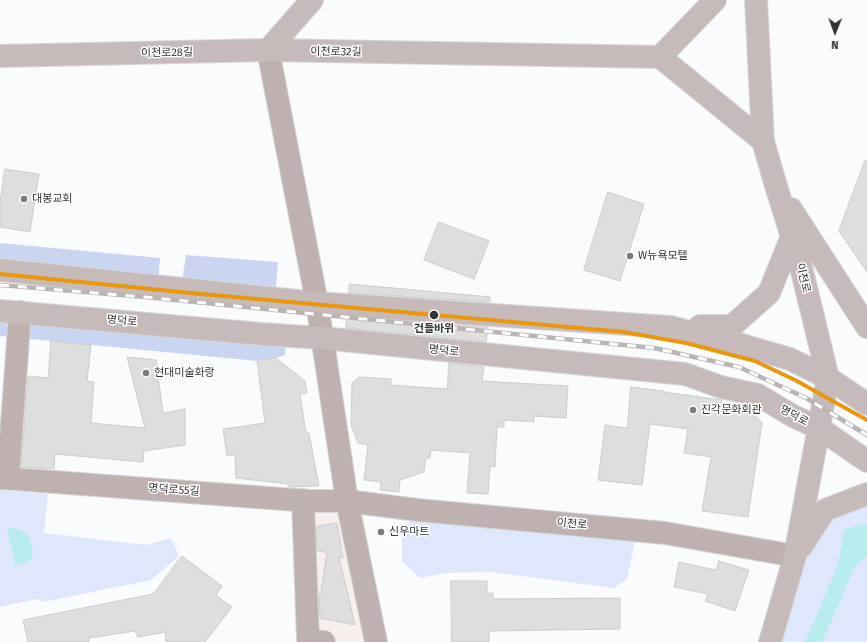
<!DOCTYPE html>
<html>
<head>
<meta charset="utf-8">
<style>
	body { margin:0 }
	#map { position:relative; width:867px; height:642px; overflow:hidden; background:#f9fbfd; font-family:"Fira Sans",sans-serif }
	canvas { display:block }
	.north { position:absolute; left:815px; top:12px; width:40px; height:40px; -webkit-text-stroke:3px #fff; paint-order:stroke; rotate:181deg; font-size:11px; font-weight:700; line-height:16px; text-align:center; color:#333436 }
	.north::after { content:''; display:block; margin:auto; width:14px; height:18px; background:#333436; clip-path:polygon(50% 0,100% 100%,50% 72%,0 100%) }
</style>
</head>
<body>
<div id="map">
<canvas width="867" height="642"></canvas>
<div class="north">N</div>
</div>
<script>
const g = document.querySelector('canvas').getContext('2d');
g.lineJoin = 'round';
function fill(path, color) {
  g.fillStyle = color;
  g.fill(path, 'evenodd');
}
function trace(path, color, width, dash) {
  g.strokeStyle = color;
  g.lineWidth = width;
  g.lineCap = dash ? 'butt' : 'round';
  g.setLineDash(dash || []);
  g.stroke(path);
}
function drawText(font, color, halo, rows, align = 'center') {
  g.font = font + ' "Fira Sans","Noto Sans KR",sans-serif';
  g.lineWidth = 3;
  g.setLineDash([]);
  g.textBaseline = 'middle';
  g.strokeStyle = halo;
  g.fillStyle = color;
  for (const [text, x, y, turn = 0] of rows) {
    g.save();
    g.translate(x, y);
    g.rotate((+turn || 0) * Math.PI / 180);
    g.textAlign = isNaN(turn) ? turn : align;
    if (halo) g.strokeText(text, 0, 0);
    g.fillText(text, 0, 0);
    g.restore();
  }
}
fill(new Path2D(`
	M 295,499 L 347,501 L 376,642 L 301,642 Z`), '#f7efee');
fill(new Path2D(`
	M 0,490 L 48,494 L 44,533 L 146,545 L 171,538 L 179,556 L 151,580 L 43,602 L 37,599 L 0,607 Z
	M 867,494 L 867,642 L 770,642 L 825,510 Z
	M 418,510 L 637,530 L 627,579 L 614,588 L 490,572 L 446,573 L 420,578 L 402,561 L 402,532 Z`), '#dfe7fc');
fill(new Path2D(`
	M 0,243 L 160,258 L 158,286 L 0,271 Z
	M 186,255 L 278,262 L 275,299 L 181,289 Z
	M 0,311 L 286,336 L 285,355 L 276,358 L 257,361 L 0,336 Z`), '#cad6f1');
fill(new Path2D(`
	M 863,524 L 867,525 L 867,556 L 854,568 L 822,642 L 805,642 L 838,565 L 844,530 Z
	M 7,528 L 18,529 L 29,535 L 33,553 L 29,562 L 15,565 Z`), '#b8ecee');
const building = new Path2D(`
	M 865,161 L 867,161 L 867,272 L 839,231 Z
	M 5,169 L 39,174 L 30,232 L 0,227 L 0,204 Z
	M 608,192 L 644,204 L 620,281 L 584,270 Z
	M 439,222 L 489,241 L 474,279 L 424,260 Z
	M 350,284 L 490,297 L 490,302 L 349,293 Z
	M 347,318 L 488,327 L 486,342 L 346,328 Z
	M 51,341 L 91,345 L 87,381 L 94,382 L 91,423 L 145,428 L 127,357 L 156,360 L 163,413 L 185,409 L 185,445 L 144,451 L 143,462 L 55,454 L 54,469 L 21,467 L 28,376 L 48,378 Z
	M 276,358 L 305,381 L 307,393 L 300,394 L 306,433 L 309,433 L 319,486 L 288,487 L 288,484 L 236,478 L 235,455 L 227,456 L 223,429 L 265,423 L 257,361 Z
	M 449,363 L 484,367 L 482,381 L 568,386 L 566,418 L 534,416 L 534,422 L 504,420 L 504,427 L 497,427 L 495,467 L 490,466 L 488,494 L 467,493 L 470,453 L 431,450 L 430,458 L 426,458 L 424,472 L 400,480 L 399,492 L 380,490 L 381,482 L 364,480 L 368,445 L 358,443 L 351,425 L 352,383 L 359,377 L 391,379 L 391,385 L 447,389 Z
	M 631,387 L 664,391 L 664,392 L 722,400 L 721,405 L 750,409 L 762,423 L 748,517 L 702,511 L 711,457 L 684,453 L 688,429 L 650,424 L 642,485 L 598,480 L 605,425 L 627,428 Z
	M 337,523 L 343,558 L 339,557 L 355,625 L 320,618 L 319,594 L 321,592 L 327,553 L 317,550 L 316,527 Z
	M 182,556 L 222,586 L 216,595 L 232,607 L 205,642 L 166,642 L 165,632 L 138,637 L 135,631 L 89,638 L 89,642 L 28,642 L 23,620 L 153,594 Z
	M 719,561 L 749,570 L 735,611 L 705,601 L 708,594 L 674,587 L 679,562 L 716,570 Z
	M 451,581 L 487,581 L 487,593 L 493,593 L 493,599 L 620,598 L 620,629 L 489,631 L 489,642 L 452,642 Z`);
fill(building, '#dedede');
trace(building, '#cdcdcd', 1);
const street = new Path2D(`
	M 268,50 L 317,303 L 347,501 L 376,642
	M 0,478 L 309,501 L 347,501 L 418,510 L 665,533 L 795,556
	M 8,478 L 20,312
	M 303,500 L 308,640 L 324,642`);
const secondary = new Path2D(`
	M 756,0 L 763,141 L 776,186 L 799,259 L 828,378 L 795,556 L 770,642
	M 268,50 L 660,57
	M 0,56 L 268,50 L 312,0
	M 660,57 L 763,141
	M 660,57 L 715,0
	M 791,209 L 867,327
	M 0,270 L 317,303 L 670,327 L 742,345 L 790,359 L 828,378 L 867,404
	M 0,311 L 261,334 L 322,338 L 685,374 L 721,387 L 758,395 L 793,416 L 819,428 L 867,461
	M 700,326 L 732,326 L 769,293 L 792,236
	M 801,547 L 825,510 L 867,494`);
trace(street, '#d6d7d8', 24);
trace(secondary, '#d6d7d8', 24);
trace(street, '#bfb1b0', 22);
trace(secondary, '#c6babb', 22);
const rail = new Path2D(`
	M 0,285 L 145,297 L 654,348 L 739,367 L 806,398 L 867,435`);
trace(rail, '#bab4b3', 4.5);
trace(rail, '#fff', 3, [9]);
trace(new Path2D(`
	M 0,274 L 201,294 L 624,332 L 686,343 L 755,361 L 795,380 L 867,420`), '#e9970d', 4);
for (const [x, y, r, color] of [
	[24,199,4,"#787a7c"],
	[630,256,4,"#787a7c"],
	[434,315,5,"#333436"],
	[146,373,4,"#787a7c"],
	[693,410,4,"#787a7c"],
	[381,532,4,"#787a7c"]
]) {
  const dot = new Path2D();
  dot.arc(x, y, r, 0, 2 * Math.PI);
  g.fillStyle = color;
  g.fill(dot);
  trace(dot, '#fff', 1.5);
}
drawText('11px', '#333436', '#fff', [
	["이천로32길",336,52,1],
	["이천로28길",167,53,-1],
	["이천로",803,278,77],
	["명덕로",122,321,5],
	["명덕로",444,351,6],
	["명덕로",794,416,28],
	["명덕로55길",174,490,4],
	["이천로",572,524,5]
]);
drawText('11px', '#333436', '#fff', [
	["대봉교회",32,199],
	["W뉴욕모텔",638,256],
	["현대미술화랑",154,373],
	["진각문화회관",701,410],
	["신우마트",389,532]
], 'left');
drawText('bold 11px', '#333436', '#fff', [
	["건들바위",434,329]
]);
</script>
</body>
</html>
